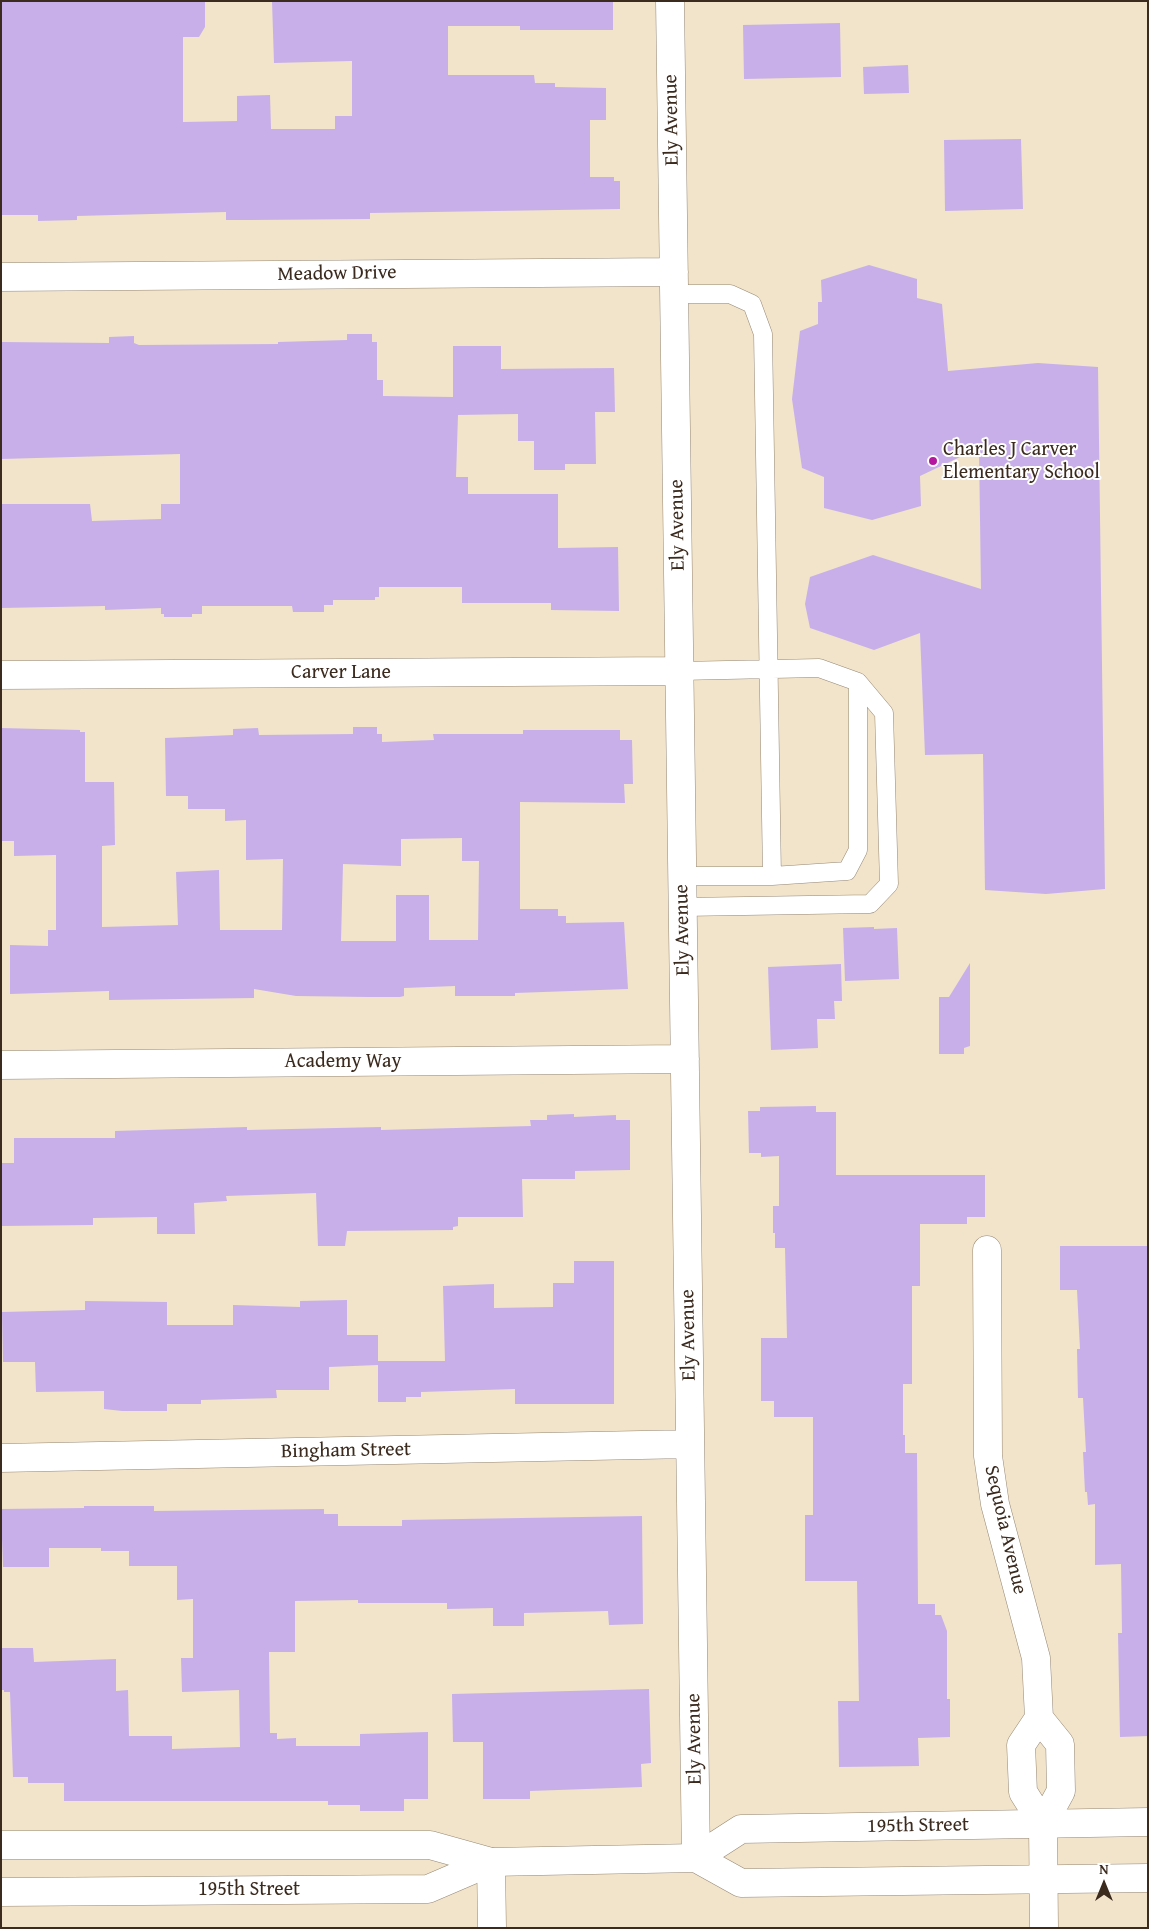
<!DOCTYPE html>
<html>
<head>
<meta charset="utf-8">
<style>
	body { margin:0 }
	#map { position:relative; width:1149px; height:1929px; overflow:hidden; background:#f1e4ca; font-family:"Gentium Book Plus",serif }
	canvas { display:block }
	.frame { position:absolute; inset:0; border:2px solid #3b2a1e; pointer-events:none }
	.north { position:absolute; left:1079px; top:1859px; width:50px; height:50px; -webkit-text-stroke:4px #fff; paint-order:stroke; rotate:0deg; font-size:14px; font-weight:700; line-height:20px; text-align:center; color:#3b2a1e }
	.north::after { content:''; display:block; margin:auto; width:18px; height:22px; background:#3b2a1e; clip-path:polygon(50% 0,100% 100%,50% 72%,0 100%) }
</style>
</head>
<body>
<div id="map">
<canvas width="1149" height="1929"></canvas>
<div class="frame"></div>
<div class="north">N</div>
</div>
<script>
const g = document.querySelector('canvas').getContext('2d');
g.lineJoin = 'round';
function fill(path, color) {
  g.fillStyle = color;
  g.fill(path, 'evenodd');
}
function trace(path, color, width, dash) {
  g.strokeStyle = color;
  g.lineWidth = width;
  g.lineCap = dash ? 'butt' : 'round';
  g.setLineDash(dash || []);
  g.stroke(path);
}
function drawText(font, color, halo, rows, align = 'center') {
  g.font = font + ' "Gentium Book Plus",serif';
  g.lineWidth = 4;
  g.setLineDash([]);
  g.textBaseline = 'middle';
  g.strokeStyle = halo;
  g.fillStyle = color;
  for (const [text, x, y, turn = 0] of rows) {
    g.save();
    g.translate(x, y);
    g.rotate((+turn || 0) * Math.PI / 180);
    g.textAlign = isNaN(turn) ? turn : align;
    if (halo) g.strokeText(text, 0, 0);
    g.fillText(text, 0, 0);
    g.restore();
  }
}
fill(new Path2D(`
	M 1,1 L 205,1 L 205,27 L 199,37 L 183,37 L 183,122 L 237,121 L 237,96 L 270,95 L 271,129 L 335,129 L 335,116 L 352,116 L 352,61 L 274,63 L 272,1 L 613,1 L 613,30 L 520,30 L 520,26 L 448,26 L 448,75 L 534,75 L 535,83 L 555,83 L 555,87 L 606,88 L 606,120 L 590,120 L 590,177 L 614,177 L 614,181 L 620,181 L 620,209 L 370,213 L 370,219 L 251,220 L 226,220 L 226,212 L 77,216 L 77,220 L 38,221 L 38,215 L 1,215 Z
	M 840,23 L 841,77 L 744,79 L 743,25 Z
	M 908,65 L 909,93 L 864,94 L 863,67 Z
	M 1021,139 L 1023,209 L 945,211 L 944,140 Z
	M 869,265 L 917,279 L 917,298 L 942,304 L 948,371 L 1038,363 L 1098,367 L 1105,889 L 1046,894 L 985,890 L 983,754 L 925,755 L 920,633 L 874,650 L 810,628 L 805,604 L 810,577 L 873,555 L 981,589 L 979,448 L 920,476 L 921,506 L 872,520 L 824,508 L 824,477 L 802,468 L 792,399 L 800,331 L 818,324 L 818,302 L 822,302 L 821,280 Z
	M 347,334 L 372,334 L 372,342 L 377,342 L 377,380 L 383,380 L 383,396 L 453,397 L 453,346 L 501,346 L 501,369 L 614,368 L 615,412 L 595,412 L 596,464 L 565,464 L 565,470 L 534,470 L 534,441 L 518,441 L 518,414 L 458,415 L 456,477 L 468,477 L 468,494 L 558,494 L 558,548 L 618,547 L 619,611 L 551,610 L 551,603 L 462,603 L 462,587 L 379,587 L 379,597 L 375,597 L 375,600 L 333,600 L 333,605 L 324,605 L 324,612 L 293,612 L 292,606 L 202,606 L 202,614 L 192,614 L 192,617 L 164,617 L 164,614 L 161,614 L 161,608 L 105,610 L 105,606 L 1,608 L 1,504 L 90,504 L 92,521 L 161,519 L 161,504 L 180,504 L 180,454 L 1,459 L 1,342 L 109,343 L 109,337 L 134,336 L 134,343 L 139,345 L 278,344 L 278,342 L 347,340 Z
	M 353,727 L 377,727 L 377,734 L 382,734 L 382,742 L 434,740 L 433,734 L 523,734 L 523,730 L 620,730 L 620,740 L 632,740 L 633,784 L 624,784 L 625,803 L 520,802 L 520,909 L 558,909 L 558,916 L 566,916 L 566,923 L 624,922 L 628,989 L 515,993 L 515,996 L 455,996 L 455,986 L 404,988 L 404,996 L 400,997 L 368,997 L 296,996 L 254,989 L 254,998 L 109,1000 L 109,991 L 10,994 L 10,945 L 48,946 L 48,930 L 56,930 L 56,855 L 14,856 L 14,841 L 1,841 L 1,728 L 80,730 L 80,732 L 85,732 L 85,782 L 114,782 L 115,845 L 102,846 L 102,927 L 178,925 L 176,872 L 219,870 L 220,930 L 282,930 L 283,859 L 246,860 L 246,820 L 225,821 L 225,809 L 188,809 L 188,796 L 166,796 L 165,738 L 233,735 L 233,729 L 258,728 L 259,735 L 353,734 ZM 462,838 L 462,861 L 479,861 L 478,940 L 429,940 L 429,895 L 396,895 L 396,941 L 341,941 L 343,864 L 401,866 L 401,839 Z
	M 874,927 L 874,929 L 897,928 L 899,979 L 845,981 L 843,928 Z
	M 970,963 L 970,1046 L 964,1048 L 964,1054 L 939,1054 L 939,997 L 949,997 Z
	M 841,964 L 842,1001 L 834,1001 L 835,1019 L 817,1019 L 818,1048 L 771,1050 L 768,967 Z
	M 816,1106 L 816,1112 L 836,1112 L 836,1175 L 985,1175 L 985,1217 L 967,1217 L 967,1224 L 920,1224 L 920,1286 L 912,1286 L 912,1384 L 903,1384 L 903,1435 L 905,1435 L 905,1453 L 917,1453 L 918,1604 L 935,1604 L 935,1615 L 941,1615 L 947,1631 L 947,1699 L 950,1699 L 950,1737 L 918,1738 L 919,1766 L 839,1767 L 838,1701 L 859,1701 L 857,1581 L 805,1581 L 805,1515 L 813,1515 L 813,1417 L 774,1417 L 774,1401 L 761,1401 L 761,1338 L 787,1338 L 785,1248 L 775,1248 L 775,1233 L 773,1233 L 773,1206 L 779,1206 L 779,1156 L 761,1157 L 761,1153 L 749,1153 L 748,1111 L 760,1111 L 760,1107 Z
	M 574,1114 L 574,1117 L 616,1115 L 616,1120 L 630,1120 L 630,1170 L 575,1171 L 575,1179 L 522,1179 L 523,1217 L 458,1217 L 458,1226 L 453,1227 L 453,1230 L 347,1231 L 345,1246 L 318,1246 L 316,1193 L 226,1196 L 227,1201 L 194,1203 L 195,1234 L 157,1234 L 157,1217 L 93,1218 L 93,1225 L 1,1226 L 1,1163 L 14,1163 L 14,1138 L 115,1138 L 115,1131 L 247,1127 L 247,1130 L 381,1127 L 381,1130 L 531,1126 L 530,1120 L 547,1120 L 547,1115 Z
	M 1060,1246 L 1148,1246 L 1148,1736 L 1120,1737 L 1118,1633 L 1122,1633 L 1121,1564 L 1095,1565 L 1095,1504 L 1088,1505 L 1087,1492 L 1085,1492 L 1083,1452 L 1086,1452 L 1083,1398 L 1078,1398 L 1077,1349 L 1080,1349 L 1077,1290 L 1060,1290 Z
	M 574,1261 L 614,1261 L 614,1404 L 515,1404 L 515,1389 L 421,1392 L 421,1397 L 406,1397 L 406,1402 L 378,1402 L 378,1365 L 329,1367 L 329,1390 L 276,1390 L 277,1398 L 201,1400 L 201,1404 L 167,1404 L 167,1411 L 122,1411 L 104,1409 L 104,1391 L 36,1392 L 35,1362 L 3,1362 L 2,1312 L 85,1310 L 85,1301 L 167,1302 L 167,1325 L 233,1325 L 233,1305 L 300,1307 L 300,1301 L 347,1300 L 347,1335 L 378,1335 L 378,1361 L 445,1361 L 443,1286 L 494,1284 L 494,1308 L 553,1307 L 553,1283 L 574,1283 Z
	M 84,1506 L 154,1506 L 154,1511 L 324,1509 L 324,1514 L 338,1514 L 338,1526 L 402,1526 L 402,1520 L 642,1516 L 643,1624 L 609,1625 L 608,1611 L 524,1613 L 524,1626 L 493,1626 L 493,1608 L 447,1609 L 447,1603 L 358,1603 L 358,1600 L 295,1601 L 295,1652 L 269,1652 L 270,1733 L 277,1733 L 277,1739 L 296,1738 L 296,1746 L 360,1746 L 360,1734 L 428,1732 L 428,1799 L 404,1799 L 404,1811 L 360,1811 L 360,1805 L 328,1805 L 328,1801 L 64,1801 L 64,1783 L 28,1783 L 28,1777 L 13,1777 L 10,1692 L 4,1692 L 4,1690 L 1,1690 L 2,1648 L 33,1648 L 34,1662 L 116,1659 L 116,1691 L 128,1690 L 129,1736 L 172,1736 L 172,1749 L 240,1747 L 239,1690 L 182,1692 L 181,1658 L 193,1658 L 193,1599 L 177,1600 L 177,1566 L 129,1566 L 129,1551 L 101,1551 L 101,1548 L 49,1548 L 49,1567 L 3,1567 L 1,1509 L 84,1508 Z
	M 649,1689 L 651,1763 L 641,1764 L 642,1787 L 530,1791 L 530,1799 L 483,1799 L 483,1742 L 453,1742 L 452,1694 Z`), '#c8afe9');
const service = new Path2D(`
	M 674,294 L 730,294 L 752,304 L 763,334 L 772,876 L 682,876
	M 680,671 L 819,668 L 858,682 L 884,713 L 889,884 L 870,904 L 683,907
	M 772,876 L 847,871 L 858,850 L 858,682`);
const minor = new Path2D(`
	M 670,1 L 696,1858
	M 1,277 L 674,272
	M 1,675 L 680,671
	M 1,1065 L 685,1059
	M 987,1250 L 988,1456 L 995,1504 L 1036,1658 L 1039,1718 L 1060,1744 L 1061,1791 L 1043,1824 L 1044,1928
	M 1,1458 L 690,1444
	M 1039,1718 L 1021,1745 L 1023,1792 L 1043,1824
	M 491,1862 L 492,1928`);
const tertiary = new Path2D(`
	M 1,1845 L 430,1845 L 491,1862 L 696,1858 L 741,1883 L 1148,1878
	M 696,1858 L 741,1829 L 1148,1822
	M 1,1892 L 428,1889 L 491,1862`);
trace(service, '#968774', 19);
trace(minor, '#968774', 29);
trace(tertiary, '#968774', 29);
trace(service, '#fff', 18);
trace(minor, '#fff', 28);
trace(tertiary, '#fff', 28);
for (const [x, y, r, color] of [
	[933,461,5,"#b5179e"]
]) {
  const dot = new Path2D();
  dot.arc(x, y, r, 0, 2 * Math.PI);
  g.fillStyle = color;
  g.fill(dot);
  trace(dot, '#fff', 2);
}
drawText('20px', '#3b2a1e', '#fff', [
	["Ely Avenue",672,120,-91],
	["Meadow Drive",337,274,-1],
	["Ely Avenue",678,525,-91],
	["Carver Lane",341,673],
	["Ely Avenue",683,930,-91],
	["Academy Way",343,1062],
	["Ely Avenue",689,1335,-91],
	["Bingham Street",346,1451,-1],
	["Sequoia Avenue",1005,1530,77],
	["Ely Avenue",695,1739,-91],
	["195th Street",918,1826,-1],
	["195th Street",249,1890]
]);
drawText('20px', '#3b2a1e', '#fff', [
	["Charles J Carver",943,450],
	["Elementary School",943,473]
], 'left');
</script>
</body>
</html>
